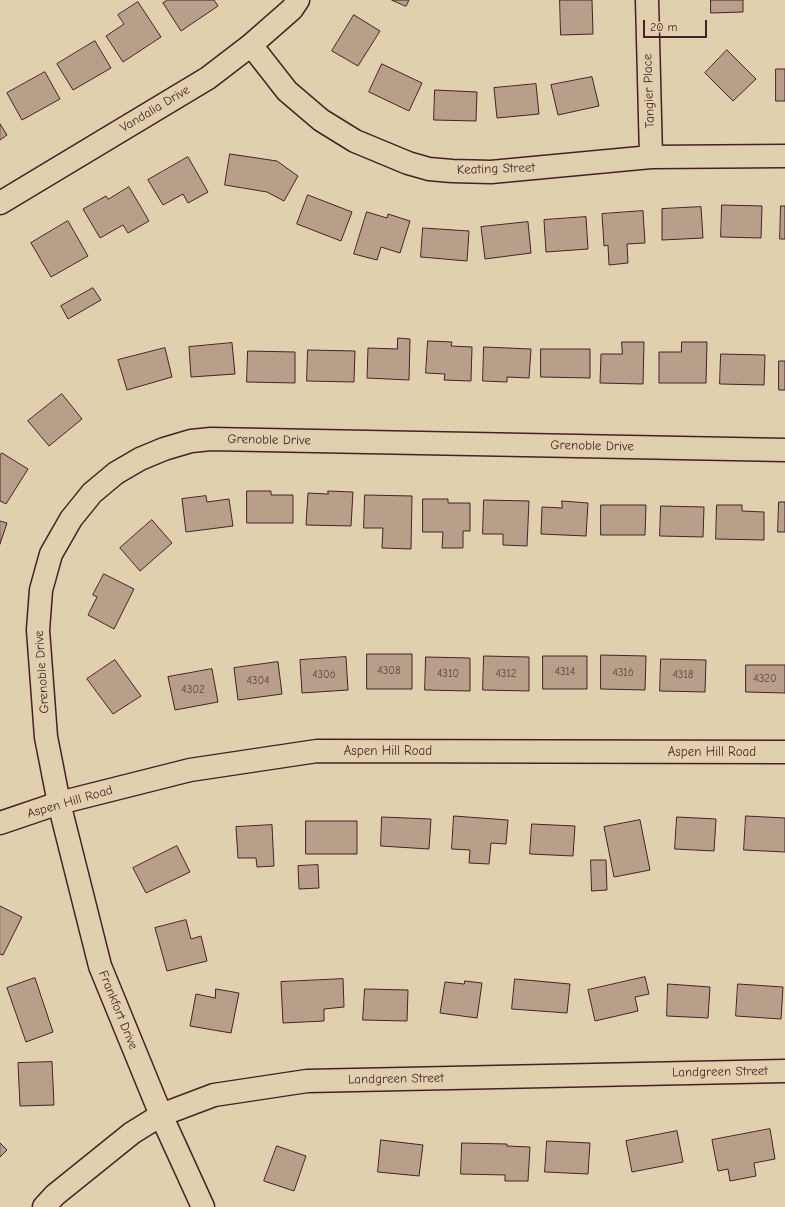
<!DOCTYPE html>
<html>
<head>
<meta charset="utf-8">
<style>
	body { margin:0 }
	#map { position:relative; width:785px; height:1207px; overflow:hidden; background:#e1d0ad; font-family:"Comic Neue",sans-serif }
	canvas { display:block }
	.scale { position:absolute; left:643px; top:20px; width:64px; height:18px; box-sizing:border-box; border:2px solid #4a1f2b; border-top:0; padding-left:5px; font-size:12px; line-height:14px; white-space:nowrap; color:#4a1f2b; -webkit-text-stroke:3px #e1d0ad; paint-order:stroke }
</style>
</head>
<body>
<div id="map">
<canvas width="785" height="1207"></canvas>
<div class="scale">20 m</div>
</div>
<script>
const g = document.querySelector('canvas').getContext('2d');
g.lineJoin = 'round';
function fill(path, color) {
  g.fillStyle = color;
  g.fill(path, 'evenodd');
}
function trace(path, color, width, dash) {
  g.strokeStyle = color;
  g.lineWidth = width;
  g.lineCap = dash ? 'butt' : 'round';
  g.setLineDash(dash || []);
  g.stroke(path);
}
function drawText(font, color, halo, rows, align = 'center') {
  g.font = font + ' "Comic Neue",sans-serif';
  g.lineWidth = 4;
  g.setLineDash([]);
  g.textBaseline = 'middle';
  g.strokeStyle = halo;
  g.fillStyle = color;
  for (const [text, x, y, turn = 0] of rows) {
    g.save();
    g.translate(x, y);
    g.rotate((+turn || 0) * Math.PI / 180);
    g.textAlign = isNaN(turn) ? turn : align;
    if (halo) g.strokeText(text, 0, 0);
    g.fillText(text, 0, 0);
    g.restore();
  }
}
const building = new Path2D(`
	M 168,0 L 214,0 L 218,6 L 181,31 L 163,3 Z
	M 392,0 L 409,0 L 406,6 Z
	M 560,0 L 592,0 L 593,34 L 561,35 Z
	M 711,0 L 743,0 L 743,12 L 711,13 Z
	M 138,2 L 161,37 L 123,62 L 106,36 L 124,24 L 118,15 Z
	M 354,15 L 380,31 L 358,66 L 332,51 Z
	M 95,41 L 111,68 L 73,90 L 57,64 Z
	M 727,50 L 756,79 L 733,101 L 705,73 Z
	M 382,64 L 422,83 L 409,111 L 369,92 Z
	M 776,69 L 785,69 L 785,101 L 776,101 Z
	M 45,72 L 60,99 L 22,120 L 7,93 Z
	M 592,77 L 599,106 L 558,115 L 551,85 Z
	M 536,84 L 539,114 L 497,118 L 494,88 Z
	M 435,90 L 477,92 L 476,121 L 434,120 Z
	M 0,124 L 7,135 L 0,140 Z
	M 230,154 L 277,161 L 298,176 L 284,201 L 267,192 L 225,185 Z
	M 188,157 L 208,192 L 188,203 L 183,194 L 163,205 L 148,180 Z
	M 129,187 L 149,221 L 128,233 L 123,225 L 100,238 L 83,209 L 106,196 L 108,199 Z
	M 308,195 L 352,212 L 341,241 L 297,224 Z
	M 722,205 L 762,206 L 761,238 L 721,237 Z
	M 781,206 L 785,206 L 785,239 L 780,239 Z
	M 701,207 L 703,238 L 662,240 L 662,209 Z
	M 643,211 L 645,243 L 627,244 L 628,263 L 609,265 L 608,245 L 604,246 L 602,214 Z
	M 367,212 L 387,218 L 388,214 L 410,221 L 400,253 L 381,247 L 377,260 L 354,254 Z
	M 586,217 L 588,249 L 546,252 L 544,220 Z
	M 68,221 L 88,256 L 51,277 L 31,243 Z
	M 528,222 L 531,253 L 485,259 L 481,227 Z
	M 423,228 L 469,231 L 467,261 L 421,257 Z
	M 93,288 L 101,300 L 68,319 L 61,306 Z
	M 398,338 L 410,339 L 409,380 L 367,378 L 368,348 L 397,349 Z
	M 428,341 L 452,342 L 451,346 L 472,347 L 471,381 L 444,380 L 445,374 L 426,373 Z
	M 622,342 L 644,342 L 643,384 L 600,383 L 601,354 L 622,354 Z
	M 682,342 L 707,342 L 706,383 L 659,383 L 659,352 L 681,352 Z
	M 232,343 L 235,374 L 191,377 L 189,347 Z
	M 484,347 L 531,349 L 529,378 L 507,377 L 507,382 L 483,381 Z
	M 165,348 L 172,377 L 127,390 L 118,360 Z
	M 541,349 L 590,349 L 590,378 L 541,377 Z
	M 308,350 L 355,351 L 354,382 L 307,381 Z
	M 248,351 L 295,352 L 295,383 L 247,382 Z
	M 721,354 L 765,355 L 764,385 L 720,384 Z
	M 779,361 L 785,361 L 785,390 L 779,390 Z
	M 62,394 L 82,419 L 49,446 L 28,421 Z
	M 2,453 L 28,469 L 6,504 L 0,501 L 0,456 Z
	M 247,491 L 271,491 L 271,495 L 293,495 L 293,523 L 247,523 Z
	M 328,491 L 353,492 L 351,526 L 306,525 L 308,493 L 328,494 Z
	M 365,495 L 412,496 L 411,549 L 382,548 L 383,528 L 364,528 Z
	M 206,496 L 207,502 L 229,499 L 233,526 L 186,532 L 182,499 Z
	M 423,499 L 448,499 L 448,503 L 470,503 L 470,531 L 463,531 L 463,548 L 442,548 L 443,532 L 423,532 Z
	M 484,500 L 529,501 L 527,546 L 503,545 L 503,534 L 483,534 Z
	M 562,501 L 588,503 L 586,536 L 541,534 L 542,507 L 562,508 Z
	M 779,502 L 785,502 L 785,532 L 778,532 Z
	M 601,505 L 646,505 L 645,535 L 601,535 Z
	M 717,505 L 742,505 L 742,511 L 764,512 L 764,540 L 716,539 Z
	M 661,506 L 704,507 L 703,537 L 660,536 Z
	M 152,520 L 172,543 L 140,571 L 120,548 Z
	M 0,521 L 7,523 L 0,544 Z
	M 104,574 L 134,589 L 114,629 L 88,615 L 97,597 L 93,595 Z
	M 367,654 L 412,654 L 412,689 L 367,689 Z
	M 601,655 L 646,656 L 645,690 L 601,689 Z
	M 484,656 L 529,657 L 529,691 L 483,690 Z
	M 543,656 L 587,656 L 587,689 L 543,689 Z
	M 346,657 L 348,690 L 302,693 L 300,660 Z
	M 426,657 L 470,658 L 470,691 L 425,690 Z
	M 661,659 L 706,660 L 705,692 L 660,691 Z
	M 115,660 L 141,696 L 113,714 L 87,679 Z
	M 278,662 L 282,694 L 238,700 L 234,668 Z
	M 746,665 L 785,665 L 785,693 L 746,692 Z
	M 212,669 L 218,702 L 175,710 L 168,677 Z
	M 454,816 L 508,820 L 506,844 L 491,843 L 489,864 L 469,863 L 470,850 L 452,849 Z
	M 746,816 L 785,818 L 785,852 L 744,850 Z
	M 382,817 L 431,819 L 429,849 L 381,846 Z
	M 677,817 L 716,819 L 714,851 L 675,849 Z
	M 640,820 L 650,870 L 614,877 L 604,827 Z
	M 306,821 L 357,821 L 357,854 L 306,854 Z
	M 532,824 L 575,826 L 573,856 L 530,854 Z
	M 272,825 L 274,866 L 257,867 L 256,858 L 238,858 L 236,827 Z
	M 177,846 L 190,872 L 146,893 L 133,868 Z
	M 591,860 L 606,860 L 607,890 L 592,891 Z
	M 318,865 L 319,888 L 299,889 L 298,866 Z
	M 0,906 L 22,917 L 3,955 L 0,954 Z
	M 186,920 L 191,939 L 201,936 L 207,961 L 167,971 L 155,928 Z
	M 645,977 L 649,994 L 635,997 L 638,1011 L 595,1021 L 588,990 Z
	M 35,978 L 53,1032 L 26,1042 L 7,988 Z
	M 343,979 L 344,1007 L 324,1009 L 324,1021 L 283,1023 L 281,982 Z
	M 515,979 L 570,984 L 567,1013 L 512,1009 Z
	M 465,981 L 482,983 L 477,1018 L 440,1013 L 445,982 L 464,984 Z
	M 668,984 L 710,987 L 708,1018 L 667,1016 Z
	M 738,984 L 783,987 L 781,1019 L 736,1016 Z
	M 216,989 L 239,993 L 231,1033 L 190,1026 L 196,994 L 215,998 Z
	M 365,989 L 408,990 L 407,1021 L 363,1020 Z
	M 52,1062 L 54,1105 L 20,1106 L 18,1063 Z
	M 770,1129 L 775,1159 L 754,1163 L 756,1176 L 730,1181 L 728,1169 L 718,1171 L 712,1140 Z
	M 677,1131 L 683,1162 L 632,1172 L 626,1141 Z
	M 381,1140 L 423,1145 L 419,1176 L 378,1172 Z
	M 547,1141 L 590,1143 L 588,1174 L 545,1172 Z
	M 0,1143 L 7,1150 L 0,1157 Z
	M 462,1143 L 507,1144 L 507,1146 L 530,1147 L 528,1181 L 505,1181 L 505,1175 L 461,1174 Z
	M 277,1146 L 306,1156 L 294,1191 L 264,1181 Z`);
fill(building, '#b79f89');
trace(building, '#4a1f2b', 1);
const street = new Path2D(`
	M 647,0 L 651,157
	M 251,45 L 287,91 L 321,120 L 355,141 L 408,163 L 429,169 L 452,171 L 491,172 L 651,157 L 785,156
	M 0,203 L 208,78 L 251,45 L 292,9 L 298,0
	M 44,1207 L 55,1195 L 132,1133 L 161,1115 L 214,1095 L 307,1081 L 785,1071
	M 203,1207 L 161,1115 L 100,966 L 59,803 L 46,737 L 38,630 L 41,590 L 51,554 L 71,519 L 92,493 L 116,473 L 140,459 L 164,449 L 191,441 L 211,439 L 785,450`);
const secondary = new Path2D(`
	M 0,823 L 59,803 L 190,770 L 317,751 L 785,752`);
trace(street, '#4a1f2b', 25);
trace(secondary, '#4a1f2b', 25);
trace(street, '#e1d0ad', 22);
trace(secondary, '#e1d0ad', 22);
drawText('11px', '#653f42', null, [
	["4308",389,671],
	["4314",565,672],
	["4316",623,673],
	["4310",448,674],
	["4312",506,674],
	["4306",324,675],
	["4318",683,675],
	["4320",765,679],
	["4304",258,681],
	["4302",193,690]
]);
drawText('13px', '#4a1f2b', '#e1d0ad', [
	["Tangier Place",649,91,-92],
	["Vandalia Drive",155,109,-31],
	["Keating Street",496,169,-2],
	["Grenoble Drive",269,440,1],
	["Grenoble Drive",592,446,1],
	["Grenoble Drive",42,672,-94],
	["Aspen Hill Road",388,751],
	["Aspen Hill Road",712,752],
	["Aspen Hill Road",70,802,-16],
	["Frankfort Drive",118,1010,68],
	["Landgreen Street",720,1072,-1],
	["Landgreen Street",396,1079,-1]
]);
</script>
</body>
</html>
